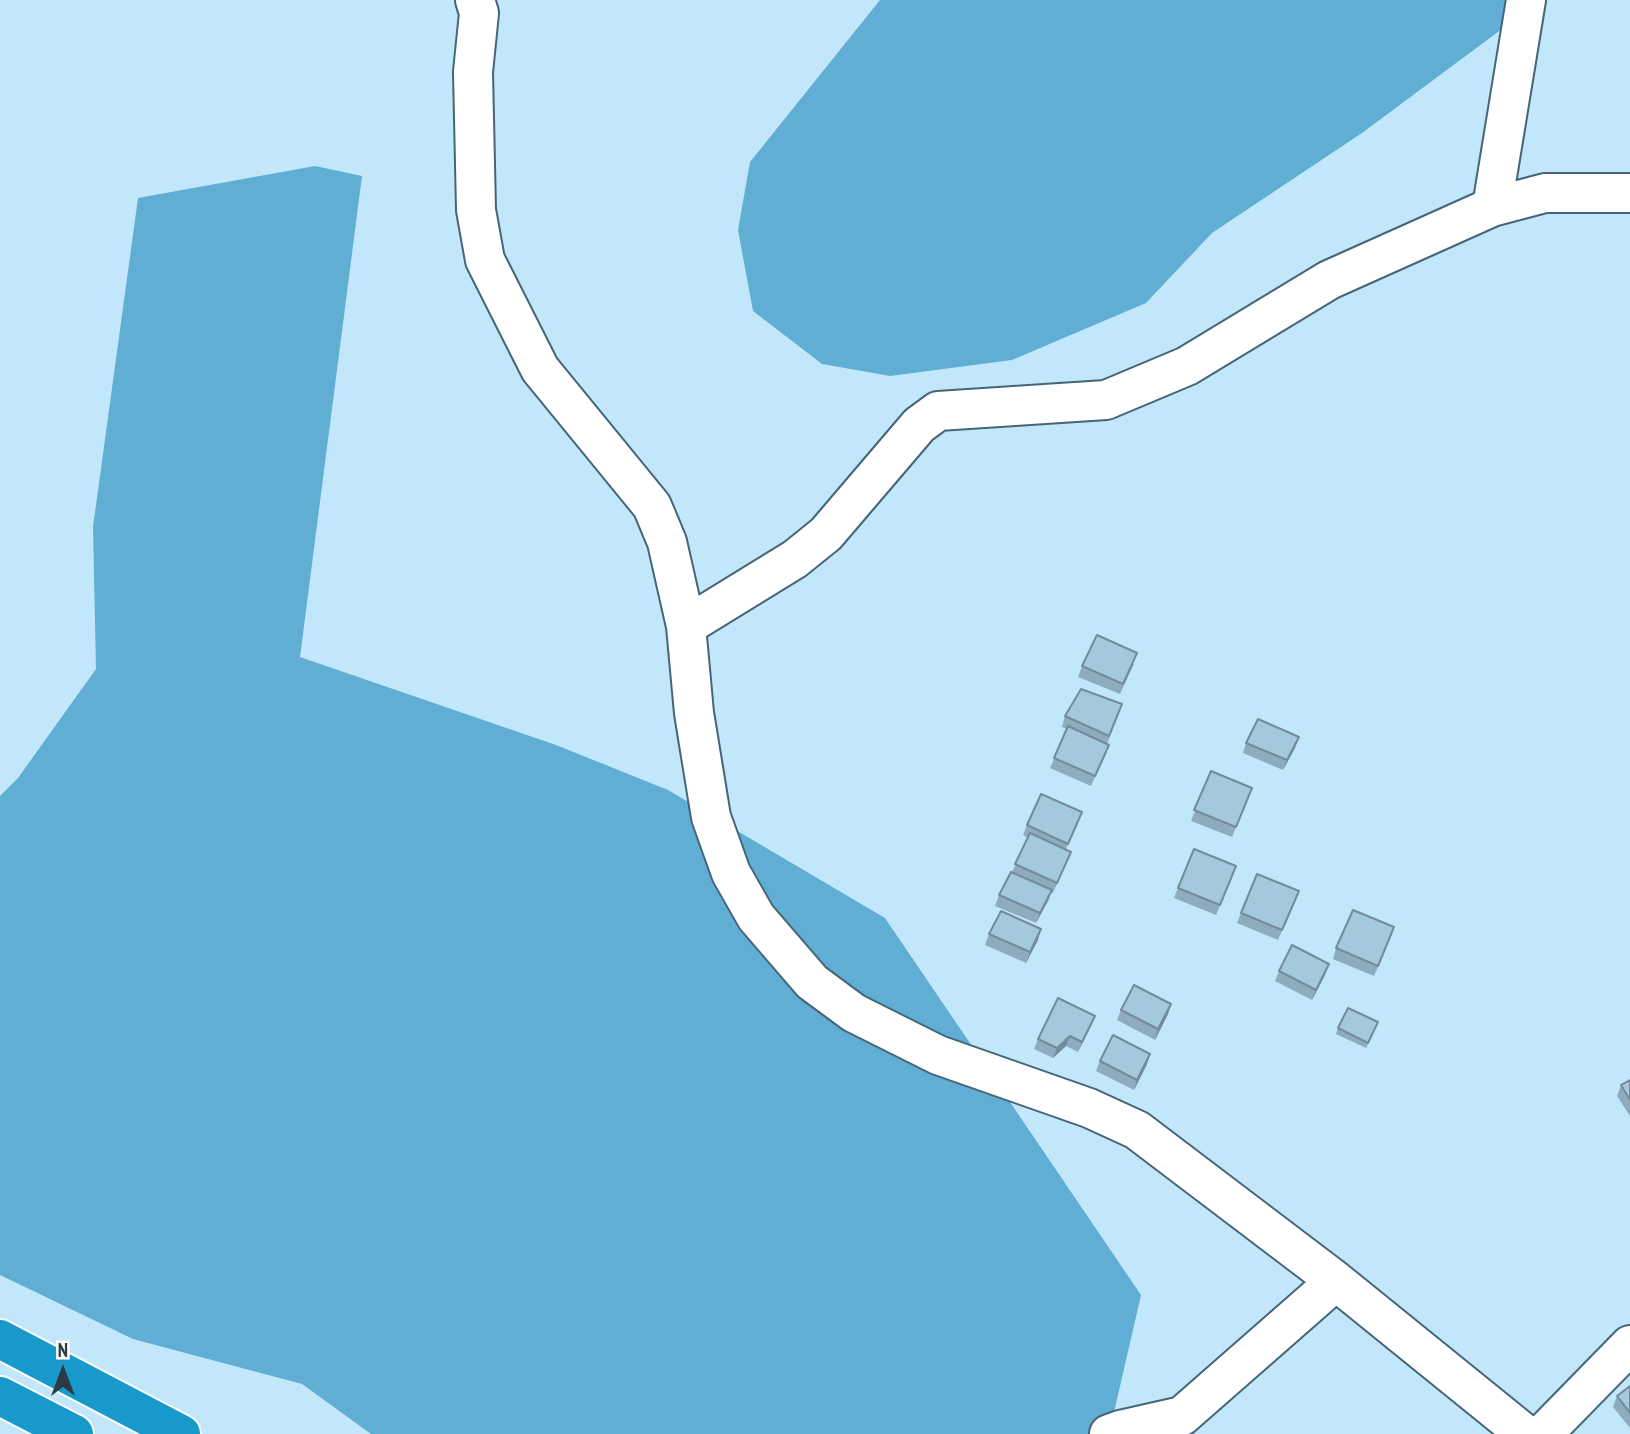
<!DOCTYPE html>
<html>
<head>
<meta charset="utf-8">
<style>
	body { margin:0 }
	#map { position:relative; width:1630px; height:1434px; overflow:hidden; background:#c2e7fb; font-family:"PT Sans Narrow",sans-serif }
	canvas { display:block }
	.north { position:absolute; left:28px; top:1336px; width:70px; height:70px; -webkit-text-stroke:5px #fff; paint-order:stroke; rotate:0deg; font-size:19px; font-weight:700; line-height:28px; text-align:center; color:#2d3c44 }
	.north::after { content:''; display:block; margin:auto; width:24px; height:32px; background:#2d3c44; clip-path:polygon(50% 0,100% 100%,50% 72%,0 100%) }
</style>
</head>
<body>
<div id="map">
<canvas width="1630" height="1434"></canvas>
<div class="north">N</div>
</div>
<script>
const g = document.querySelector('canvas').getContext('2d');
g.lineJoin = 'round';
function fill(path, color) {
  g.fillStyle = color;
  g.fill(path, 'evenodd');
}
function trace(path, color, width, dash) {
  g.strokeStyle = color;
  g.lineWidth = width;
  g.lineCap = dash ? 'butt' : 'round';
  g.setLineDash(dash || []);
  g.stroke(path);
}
fill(new Path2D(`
	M 880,0 L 1541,0 L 1362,133 L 1212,233 L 1146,303 L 1012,360 L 890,376 L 822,364 L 753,311 L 738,230 L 750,162 Z
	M 315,166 L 362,176 L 300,657 L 556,745 L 668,790 L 885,918 L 1141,1295 L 1109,1434 L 371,1434 L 302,1384 L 133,1339 L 0,1275 L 0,796 L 18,778 L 96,669 L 93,527 L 138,198 Z`), '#61aed5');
const minor = new Path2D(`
	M 475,0 L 479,13 L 473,72 L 476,210 L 485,260 L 540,369 L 652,506 L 667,542 L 686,626 L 694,713 L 711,817 L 731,873 L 756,917 L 812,982 L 854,1013 L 938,1055 L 1089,1108 L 1137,1130 L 1336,1281 L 1525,1434
	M 1492,207 L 1526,0
	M 686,626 L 795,559 L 826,534 L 919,425 L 938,411 L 1106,400 L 1187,366 L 1329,280 L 1492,207 L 1545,193 L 1630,193
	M 1109,1434 L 1120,1430 L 1182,1416 L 1336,1281
	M 1543,1434 L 1630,1345`);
const highway = new Path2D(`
	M 0,1339 L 181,1434
	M 0,1396 L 74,1434`);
trace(minor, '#456678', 42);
trace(highway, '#fff', 42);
trace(minor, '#fff', 38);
trace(highway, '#1899cc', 38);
fill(new Path2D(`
	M 1134,664 L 1120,694 L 1078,677 L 1082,666 Z
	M 1122,704 L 1107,744 L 1105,755 L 1091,786 L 1050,768 L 1067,729 L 1062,727 L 1065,716 Z
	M 1246,743 L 1295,748 L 1283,770 L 1243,753 Z
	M 1211,771 L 1248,799 L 1232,837 L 1191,821 Z
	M 1078,823 L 1066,849 L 1071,852 L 1067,862 L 1053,893 L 1051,892 L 1048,901 L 1036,923 L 995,906 L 999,895 L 1012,872 L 1028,838 L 1023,835 L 1027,825 Z
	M 1232,877 L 1216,915 L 1174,898 L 1178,888 Z
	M 1295,901 L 1278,940 L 1237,923 L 1241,913 Z
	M 989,934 L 1038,940 L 1026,963 L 985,945 Z
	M 1391,937 L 1374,976 L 1333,959 L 1336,948 Z
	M 1279,971 L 1325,975 L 1312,1000 L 1275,981 Z
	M 1171,1004 L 1168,1014 L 1155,1040 L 1117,1020 L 1121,1010 Z
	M 1095,1016 L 1078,1052 L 1066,1046 L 1053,1058 L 1034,1049 L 1038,1039 Z
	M 1378,1022 L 1366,1048 L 1336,1034 L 1338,1028 Z
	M 1150,1054 L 1147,1064 L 1134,1090 L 1096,1071 L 1100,1061 Z
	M 1630,1080 L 1630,1116 L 1617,1096 L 1621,1085 Z
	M 1630,1386 L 1630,1428 L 1613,1407 L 1617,1396 Z`), '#8dacbd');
fill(new Path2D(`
	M 1299,737 L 1295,748 L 1283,770 L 1287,760 Z
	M 1052,890 L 1048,901 L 1036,923 L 1040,913 Z
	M 1041,929 L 1038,940 L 1026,963 L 1030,952 Z
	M 1329,964 L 1325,975 L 1312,1000 L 1316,990 Z
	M 1171,1004 L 1168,1014 L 1155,1040 L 1158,1029 Z
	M 1095,1016 L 1091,1026 L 1078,1052 L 1082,1042 Z
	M 1070,1036 L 1066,1046 L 1053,1058 L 1057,1048 Z
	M 1150,1054 L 1147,1064 L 1134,1090 L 1137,1080 Z`), '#738c9a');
const building = new Path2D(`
	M 1097,635 L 1137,653 L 1123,684 L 1082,666 Z
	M 1081,689 L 1122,704 L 1109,736 L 1065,716 Z
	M 1258,719 L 1299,737 L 1287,760 L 1246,743 Z
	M 1068,726 L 1109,745 L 1095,776 L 1054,758 Z
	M 1211,771 L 1252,788 L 1236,827 L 1194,810 Z
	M 1041,794 L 1082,812 L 1068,844 L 1027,825 Z
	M 1030,833 L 1071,852 L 1057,883 L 1015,864 Z
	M 1194,849 L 1236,866 L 1220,905 L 1178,888 Z
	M 1011,872 L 1052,890 L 1040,913 L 999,895 Z
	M 1257,874 L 1299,891 L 1282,930 L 1241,913 Z
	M 1353,910 L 1394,927 L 1378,966 L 1336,948 Z
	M 1001,911 L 1041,929 L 1030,952 L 989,934 Z
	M 1292,945 L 1329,964 L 1316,990 L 1279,971 Z
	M 1134,985 L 1171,1004 L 1158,1029 L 1121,1010 Z
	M 1058,998 L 1095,1016 L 1082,1042 L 1070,1036 L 1057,1048 L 1038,1039 Z
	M 1348,1008 L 1378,1022 L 1368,1043 L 1338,1028 Z
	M 1113,1035 L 1150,1054 L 1137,1080 L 1100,1061 Z
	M 1630,1080 L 1630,1100 L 1621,1085 Z
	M 1630,1386 L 1630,1413 L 1617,1396 Z`);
fill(building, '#a4c8dc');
trace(building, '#738c9a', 2);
</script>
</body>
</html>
